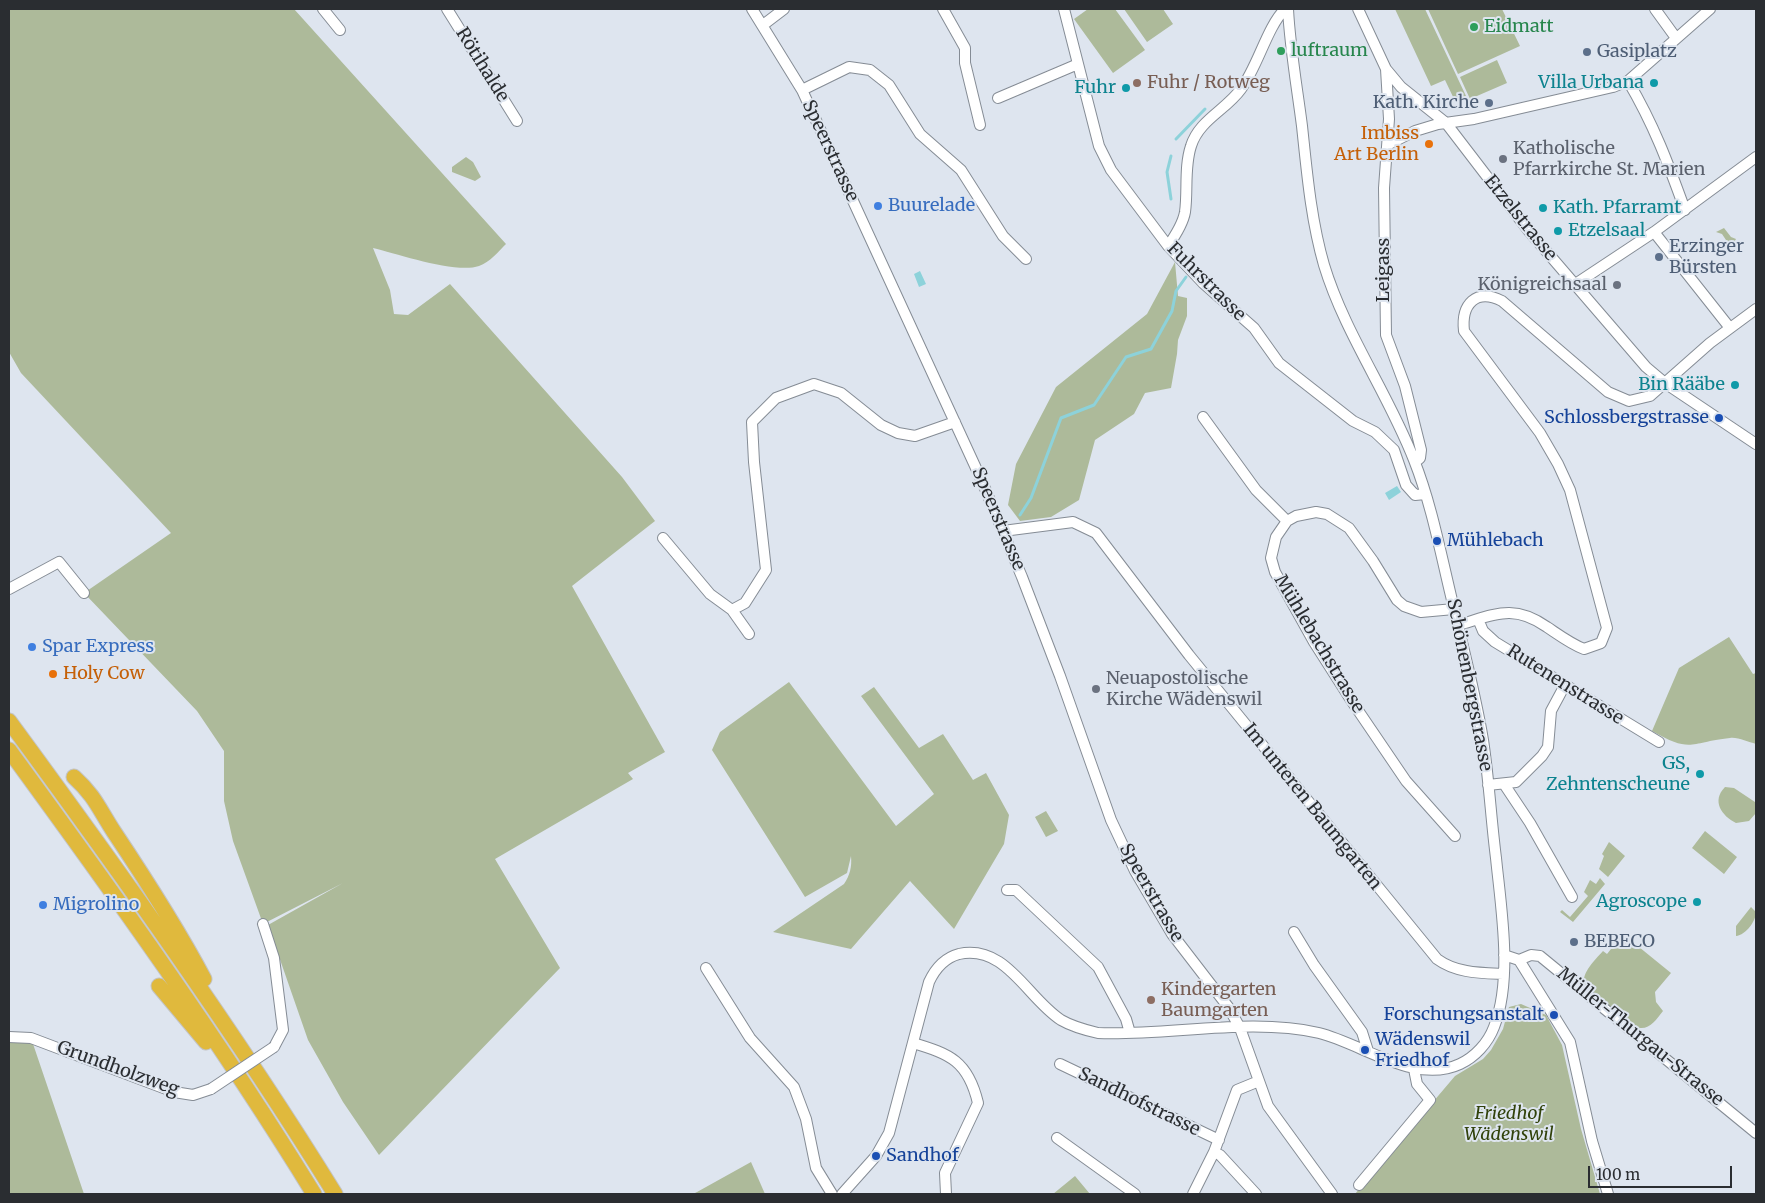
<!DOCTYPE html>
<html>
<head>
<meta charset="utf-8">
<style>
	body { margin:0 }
	#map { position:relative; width:1765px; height:1203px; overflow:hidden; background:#dee5ef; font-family:Merriweather,serif }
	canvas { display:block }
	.frame { position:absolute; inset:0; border:10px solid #2a2d31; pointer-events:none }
	.scale { position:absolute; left:1588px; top:1166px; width:144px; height:22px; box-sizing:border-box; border:2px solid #2a2d31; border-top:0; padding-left:6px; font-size:15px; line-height:18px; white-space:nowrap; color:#2a2d31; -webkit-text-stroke:4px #dee5ef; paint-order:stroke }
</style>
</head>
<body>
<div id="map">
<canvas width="1765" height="1203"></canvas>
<div class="frame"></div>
<div class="scale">100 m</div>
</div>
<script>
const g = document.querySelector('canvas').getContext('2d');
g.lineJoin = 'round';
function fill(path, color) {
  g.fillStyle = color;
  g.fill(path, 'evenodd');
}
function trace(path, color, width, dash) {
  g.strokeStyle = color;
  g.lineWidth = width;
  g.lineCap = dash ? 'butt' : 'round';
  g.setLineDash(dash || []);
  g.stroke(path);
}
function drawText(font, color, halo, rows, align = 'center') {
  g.font = font + ' Merriweather,serif';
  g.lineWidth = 4;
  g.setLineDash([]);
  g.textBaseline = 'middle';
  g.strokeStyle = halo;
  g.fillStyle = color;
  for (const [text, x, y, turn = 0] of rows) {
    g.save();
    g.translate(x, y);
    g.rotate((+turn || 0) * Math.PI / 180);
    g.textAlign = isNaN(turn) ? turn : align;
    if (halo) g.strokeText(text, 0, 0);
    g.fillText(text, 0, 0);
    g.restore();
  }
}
fill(new Path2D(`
	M 9,9 L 294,9 L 506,244 C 498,252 490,262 479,266 C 456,274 398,254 373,248 L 390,290 L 394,314 L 408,315 L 450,284 L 622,477 L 655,521 L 572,586 L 665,752 L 628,773 L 633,779 L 495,859 L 560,968 L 379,1155 L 343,1102 L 308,1040 L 268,925 L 343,883 L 263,924 L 233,841 L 224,801 L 224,751 L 197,711 L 84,593 L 171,533 L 21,373 L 9,352 Z
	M 1088,9 L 1115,9 L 1145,50 L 1113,73 L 1074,19 Z
	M 1124,9 L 1163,9 L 1173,24 L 1147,42 Z
	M 1395,9 L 1425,9 L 1466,96 L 1455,101 L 1445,80 L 1431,86 Z
	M 1428,9 L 1502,9 L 1520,46 L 1458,74 Z
	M 1497,60 L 1507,83 L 1470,99 L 1460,77 Z
	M 466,157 L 473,162 L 481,177 L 475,181 L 452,172 L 452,167 Z
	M 1724,228 L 1731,237 L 1736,239 L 1731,248 L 1725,246 L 1726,240 L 1722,234 L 1716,232 Z
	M 1175,262 L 1178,296 L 1187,298 L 1187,316 L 1178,340 L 1177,354 L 1171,388 L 1145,393 L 1134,414 L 1095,440 L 1079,500 L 1051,517 L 1020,521 L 1008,505 L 1016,464 L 1056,387 L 1147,314 Z
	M 1729,637 L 1753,674 L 1756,673 L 1756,744 C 1748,742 1738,737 1730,738 C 1690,742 1692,754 1652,731 L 1679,668 Z
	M 789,682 L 896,826 L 934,794 L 861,696 L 874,687 L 919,748 L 943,734 L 973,780 L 986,773 L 1009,815 L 1004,844 L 954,929 L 910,881 L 851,949 L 773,932 L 844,884 C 850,875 852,867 851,856 L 847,873 L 805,897 L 712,750 L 720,732 Z
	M 1725,787 L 1734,788 L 1755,802 L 1756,813 L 1749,821 L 1736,823 C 1722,816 1711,801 1725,787 Z
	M 1046,811 L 1058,831 L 1046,837 L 1035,817 Z
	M 1705,831 L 1737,857 L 1724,874 L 1692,848 Z
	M 1609,842 L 1625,856 L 1608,877 L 1599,869 L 1604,856 L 1602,854 Z
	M 1600,878 L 1605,884 L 1573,922 L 1560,912 L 1562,910 L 1570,917 L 1588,896 L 1584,892 L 1590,880 L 1596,884 Z
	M 1751,907 L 1756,912 C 1756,921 1746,935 1736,936 L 1736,926 Z
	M 1623,934 L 1671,973 L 1655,992 L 1656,1002 L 1663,1011 C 1655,1021 1648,1033 1633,1026 L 1584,984 C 1582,972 1595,960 1603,951 L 1607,954 Z
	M 1521,1004 L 1546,1015 L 1562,1045 L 1581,1129 L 1600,1194 L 1355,1194 L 1455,1076 L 1483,1059 L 1491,1050 L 1503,1029 L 1509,1007 Z
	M 9,1032 L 31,1038 L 84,1194 L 9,1194 Z
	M 751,1162 L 765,1194 L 693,1194 L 697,1192 Z
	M 1075,1176 L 1090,1194 L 1053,1194 Z`), '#adba9a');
fill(new Path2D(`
	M 920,271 L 926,284 L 919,287 L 914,274 Z
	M 1397,486 L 1401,492 L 1389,500 L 1385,493 Z`), '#8dd2da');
trace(new Path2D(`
	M 1176,139 L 1205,109
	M 1171,199 L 1167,172 L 1171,156
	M 1020,515 L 1031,498 L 1061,418 L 1094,405 L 1126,357 L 1151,349 L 1172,311 L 1176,291 L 1186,277`), '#8dd2da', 3);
const minor = new Path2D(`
	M 323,9 L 340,30
	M 447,9 L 517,121
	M 752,9 L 802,90 L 981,479 L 1022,577 L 1060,676 L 1111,820 L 1135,871 L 1172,934 L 1229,1008 L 1240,1028 L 1268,1106 L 1332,1194
	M 943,9 L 965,48 L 965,63 L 980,125
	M 1064,9 L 1099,146 L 1111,170 L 1168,246 L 1203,283 L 1254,328 L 1279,363 L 1353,421 L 1375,432 L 1394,450 L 1406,485 L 1415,495 L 1425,494
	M 1358,9 L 1386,69 L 1401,87 L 1446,123 L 1528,230 L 1646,367 L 1665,383 L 1756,444
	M 1655,9 L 1676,38
	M 763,25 L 784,9
	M 1386,69 L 1389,119 L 1384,188 L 1386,335 L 1405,386 L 1421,450 L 1420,458 L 1415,462
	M 1628,81 C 1654,125 1668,163 1685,210
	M 802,90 L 849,67 L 870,70 L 889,85 L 920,134 L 961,170 L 1003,236 L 1026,259
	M 998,98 L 1078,64
	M 1389,144 L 1415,131 L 1438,124 L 1474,119 L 1613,87 L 1628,81 L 1710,9
	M 1654,232 L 1730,328
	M 1168,246 C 1175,236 1183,224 1185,212 C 1188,191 1184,167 1191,146 C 1199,120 1226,110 1241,89 C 1258,66 1267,27 1285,9
	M 1574,285 L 1654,232 L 1756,157
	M 1203,417 L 1256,490 L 1287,521
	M 1003,531 L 1073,522 L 1096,533 L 1189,655 L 1437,959 C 1456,973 1480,973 1503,974
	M 663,538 L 710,594 L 732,610 L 745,603 L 766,570 L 754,462 L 752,422 L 776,398 L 814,384 L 841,393 L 881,425 L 898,433 L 915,436 L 955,422
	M 9,589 L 59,562 L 84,593
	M 1454,609 L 1421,612 L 1404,606 L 1397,600 L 1373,561 L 1349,528 L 1327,514 L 1316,512 L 1296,516 L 1287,521 L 1276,537 L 1271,558 L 1275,572 L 1314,642 L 1351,700 L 1406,781 L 1455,836
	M 732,610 L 749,634
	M 1478,619 L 1483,631 L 1495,642 L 1659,742
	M 1458,625 C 1494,615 1513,603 1547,627 C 1559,635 1571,644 1584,649 L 1601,643 L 1607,628 L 1570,490 L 1558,464 L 1540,433 L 1464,331 C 1461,304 1476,288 1502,301 L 1608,392 L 1629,401 L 1650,396 L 1710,343 L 1756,309
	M 1504,784 L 1530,823 L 1572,897
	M 1488,785 L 1516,782 L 1542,756 L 1548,747 L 1551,711 L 1565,685
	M 1007,890 L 1016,890 L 1098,967 L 1126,1019 L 1130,1033
	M 263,924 L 274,958 L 283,1030 L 274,1047
	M 1294,932 L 1314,965 L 1362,1032 L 1368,1051
	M 1504,955 L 1519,960 L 1570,1042 L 1592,1141 L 1608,1194
	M 1519,960 L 1531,955 L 1540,956 L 1756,1133
	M 706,968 L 750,1038 L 794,1087 L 806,1119 L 816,1168 L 832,1194
	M 9,1037 L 31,1038 L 174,1092 L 193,1095 L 211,1089
	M 913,1043 C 950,1054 968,1061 978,1103 L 945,1173 L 946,1194
	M 1060,1064 L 1219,1140
	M 1057,1138 L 1135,1194
	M 1214,1152 L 1220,1155 L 1256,1194
	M 1359,1185 L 1430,1100 L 1417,1084 L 1414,1069
	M 842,1194 L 876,1156 L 889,1133 L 929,982 C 935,969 944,958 959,954 C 1006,944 1027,998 1061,1020 C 1073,1027 1085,1030 1098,1033 C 1168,1036 1251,1017 1319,1033 C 1363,1044 1415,1085 1460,1064 C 1475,1057 1488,1043 1494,1027 C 1513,979 1501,908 1496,858 C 1491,819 1489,779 1483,740 C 1475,691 1462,644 1451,596 C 1440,550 1431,503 1414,460 C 1388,393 1345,334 1324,265 C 1311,220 1307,173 1302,126 C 1297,87 1290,48 1288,9
	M 1193,1194 L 1214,1152 L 1237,1090 L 1259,1081`);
const highway = new Path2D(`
	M 9,721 C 122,875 234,1031 335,1194
	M 9,750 C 115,895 220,1041 314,1194
	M 74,777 C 95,796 99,809 114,832 C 146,880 177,928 204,979
	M 159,986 L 206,1042`);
trace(minor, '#858c95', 12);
trace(highway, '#c3c4c5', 17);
trace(minor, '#fff', 10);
trace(highway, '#e0b93d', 15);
const minorBridge = new Path2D(`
	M 211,1089 L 274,1047`);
trace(minorBridge, '#858c95', 12, []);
trace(minorBridge, '#fff', 10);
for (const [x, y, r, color] of [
	[1474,27,5,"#2e9e5b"],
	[1281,51,5,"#2e9e5b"],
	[1587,52,5,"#5c6f8a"],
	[1137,83,5,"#8d6e63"],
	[1654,83,5,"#0f9aa8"],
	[1126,88,5,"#0f9aa8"],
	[1489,103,5,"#5c6f8a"],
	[1429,144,5,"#e8710a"],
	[1503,159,5,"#6b7280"],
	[878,206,5,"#3f7fe0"],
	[1543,208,5,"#0f9aa8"],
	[1558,231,5,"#0f9aa8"],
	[1659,257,5,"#5c6f8a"],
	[1617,285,5,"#6b7280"],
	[1735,385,5,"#0f9aa8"],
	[1719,418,5,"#1a4fb4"],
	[1437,541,5,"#1a4fb4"],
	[32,647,5,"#3f7fe0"],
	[53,674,5,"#e8710a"],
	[1096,689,5,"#6b7280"],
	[1700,774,5,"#0f9aa8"],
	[1697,902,5,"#0f9aa8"],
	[43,905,5,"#3f7fe0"],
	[1574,942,5,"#5c6f8a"],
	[1151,1000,5,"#8d6e63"],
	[1554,1015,5,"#1a4fb4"],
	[1365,1050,5,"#1a4fb4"],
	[876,1156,5,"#1a4fb4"]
]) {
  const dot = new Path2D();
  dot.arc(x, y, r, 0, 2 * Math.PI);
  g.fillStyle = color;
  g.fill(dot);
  trace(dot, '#dee5ef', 2);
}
drawText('18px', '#27864d', '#dee5ef', [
	["Eidmatt",1484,27],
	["luftraum",1291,51]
], 'left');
drawText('18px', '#4e5e75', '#dee5ef', [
	["Gasiplatz",1597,52],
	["Kath. Kirche",1479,103,"right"],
	["Erzinger",1669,247],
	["Bürsten",1669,268],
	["BEBECO",1584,942]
], 'left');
drawText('18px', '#2a2d31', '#dee5ef', [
	["Rötihalde",482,65,58],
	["Speerstrasse",830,151,65],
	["Etzelstrasse",1520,218,51],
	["Leigass",1384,270,-90],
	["Fuhrstrasse",1206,282,45],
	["Speerstrasse",998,519,67],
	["Mühlebachstrasse",1319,644,59],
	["Schönenbergstrasse",1469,685,79],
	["Rutenenstrasse",1565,685,32],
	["Im unteren Baumgarten",1312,807,51],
	["Speerstrasse",1151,893,60],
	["Müller-Thurgau-Strasse",1640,1037,39],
	["Grundholzweg",118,1069,20],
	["Sandhofstrasse",1139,1102,26]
]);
drawText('18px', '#785e54', '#dee5ef', [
	["Fuhr / Rotweg",1147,83],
	["Kindergarten",1161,990],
	["Baumgarten",1161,1011]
], 'left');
drawText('18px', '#0d838f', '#dee5ef', [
	["Villa Urbana",1644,83],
	["Fuhr",1116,88],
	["Kath. Pfarramt",1553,208,"left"],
	["Etzelsaal",1568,231,"left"],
	["Bin Rääbe",1725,385],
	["GS,",1690,764],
	["Zehntenscheune",1690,785],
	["Agroscope",1687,902]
], 'right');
drawText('18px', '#c56008', '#dee5ef', [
	["Imbiss",1419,134],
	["Art Berlin",1419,155],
	["Holy Cow",63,674,"left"]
], 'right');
drawText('18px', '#5b616d', '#dee5ef', [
	["Katholische",1513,149],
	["Pfarrkirche St. Marien",1513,170],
	["Königreichsaal",1607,285,"right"],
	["Neuapostolische",1106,679],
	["Kirche Wädenswil",1106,700]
], 'left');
drawText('18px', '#366cbe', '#dee5ef', [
	["Buurelade",888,206],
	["Spar Express",42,647],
	["Migrolino",53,905]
], 'left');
drawText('18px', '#164399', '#dee5ef', [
	["Schlossbergstrasse",1709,418,"right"],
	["Mühlebach",1447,541],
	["Forschungsanstalt",1544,1015,"right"],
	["Wädenswil",1375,1040],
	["Friedhof",1375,1061],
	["Sandhof",886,1156]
], 'left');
drawText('italic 18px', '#31420b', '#dee5ef', [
	["Friedhof",1509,1114],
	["Wädenswil",1509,1135]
]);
</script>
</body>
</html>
